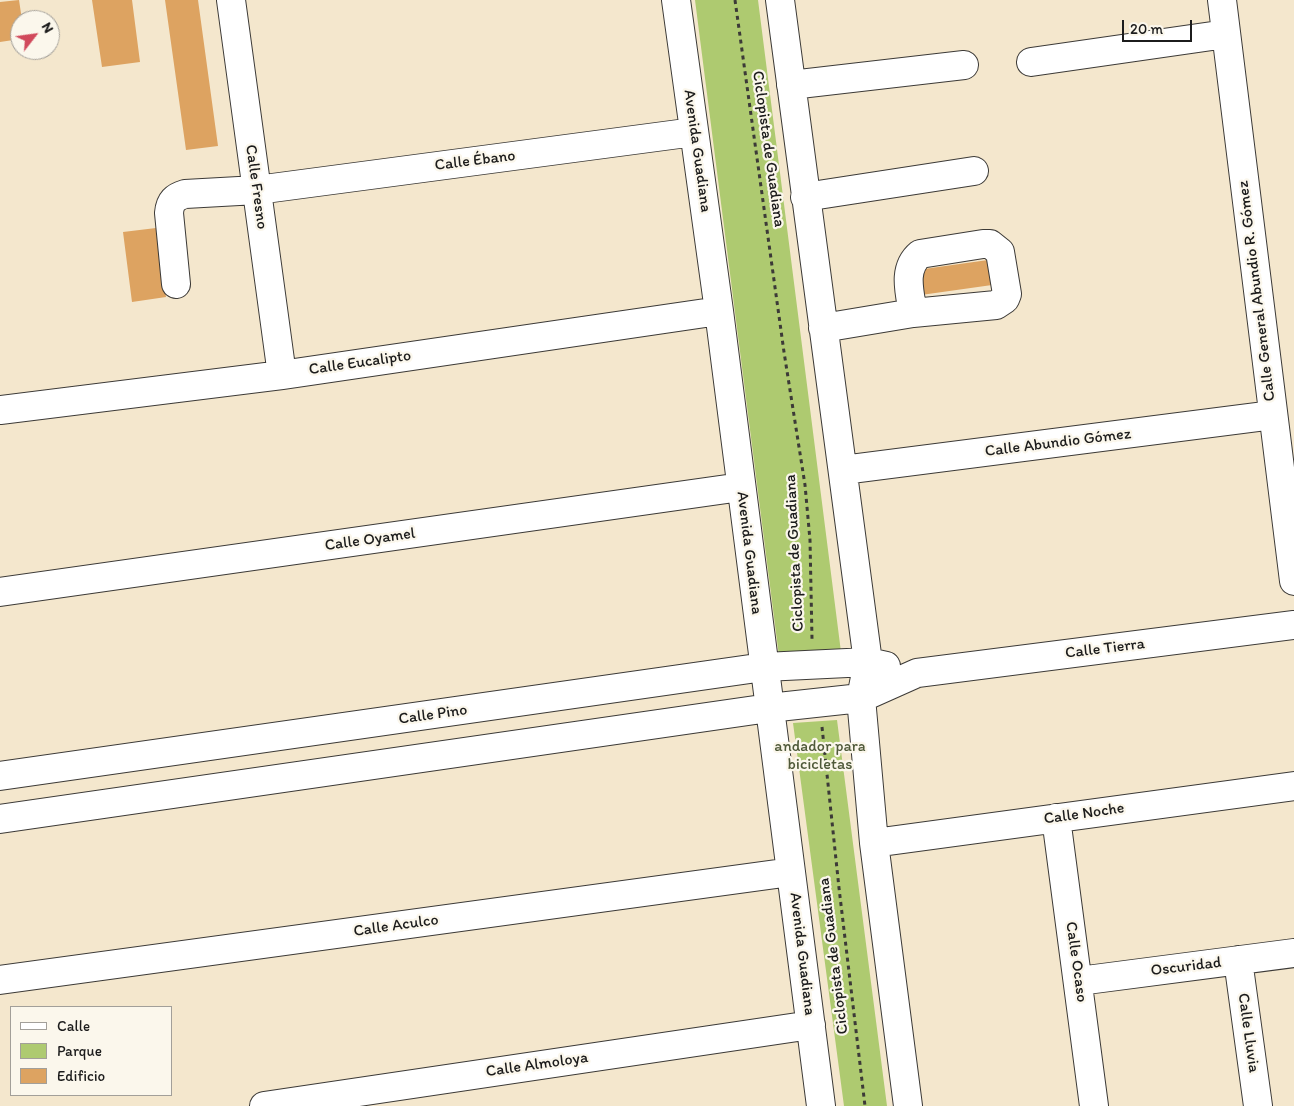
<!DOCTYPE html>
<html>
<head>
<meta charset="utf-8">
<style>
	body { margin:0 }
	#map { position:relative; width:1294px; height:1106px; overflow:hidden; background:#f4e7cd; font-family:Itim,sans-serif }
	canvas { display:block }
	.legend { position:absolute; left:10px; top:1006px; width:162px; height:90px; box-sizing:border-box; background:#fbf7ec; border:1px solid #a29f99; margin:0; padding:6px 9px; list-style:none; font-size:15px; color:#1c1c1c }
	.legend li { display:flex; align-items:center; gap:10px; height:25px }
	.legend b { width:25px; border:1px solid #a29f99 }
	.north { position:absolute; left:10px; top:10px; width:50px; height:50px; box-sizing:border-box; background:#fbf7ec; border:1px solid #a29f99; border-radius:50%; rotate:60deg; font-size:14px; font-weight:700; line-height:20px; text-align:center; color:#1c1c1c }
	.north::after { content:''; display:block; margin:auto; width:18px; height:22px; background:#d1495b; clip-path:polygon(50% 0,100% 100%,50% 72%,0 100%) }
	.scale { position:absolute; left:1122px; top:20px; width:70px; height:22px; box-sizing:border-box; border:2px solid #1c1c1c; border-top:0; padding-left:6px; font-size:15px; line-height:18px; white-space:nowrap; color:#1c1c1c; -webkit-text-stroke:4px #fbf7ec; paint-order:stroke }
</style>
</head>
<body>
<div id="map">
<canvas width="1294" height="1106"></canvas>
<ul class="legend">
<li><b style="height:6px;background:#fff"></b>Calle</li>
<li><b style="height:14px;background:#aeca70"></b>Parque</li>
<li><b style="height:14px;background:#dda361"></b>Edificio</li>
</ul>
<div class="north">N</div>
<div class="scale">20 m</div>
</div>
<script>
const g = document.querySelector('canvas').getContext('2d');
g.lineJoin = 'round';
function fill(path, color) {
  g.fillStyle = color;
  g.fill(path, 'evenodd');
}
function trace(path, color, width, dash) {
  g.strokeStyle = color;
  g.lineWidth = width;
  g.lineCap = dash ? 'butt' : 'round';
  g.setLineDash(dash || []);
  g.stroke(path);
}
function drawText(font, color, halo, rows, align = 'center') {
  g.font = font + ' Itim,sans-serif';
  g.lineWidth = 4.5;
  g.setLineDash([]);
  g.textBaseline = 'middle';
  g.strokeStyle = halo;
  g.fillStyle = color;
  for (const [text, x, y, turn = 0] of rows) {
    g.save();
    g.translate(x, y);
    g.rotate((+turn || 0) * Math.PI / 180);
    g.textAlign = isNaN(turn) ? turn : align;
    if (halo) g.strokeText(text, 0, 0);
    g.fillText(text, 0, 0);
    g.restore();
  }
}
fill(new Path2D(`
	M 695,0 L 758,0 L 841,652 L 779,656 Z
	M 837,720 L 887,1106 L 844,1106 L 793,723 Z`), '#aeca70');
fill(new Path2D(`
	M 19,0 L 22,20 L 20,20 L 20,39 L 0,42 L 0,2 Z
	M 92,0 L 132,0 L 140,62 L 102,67 Z
	M 165,0 L 198,0 L 218,146 L 186,150 Z
	M 156,228 L 166,297 L 132,302 L 123,232 Z
	M 988,260 L 992,285 L 921,295 L 917,270 Z`), '#dda361');
const minor = new Path2D(`
	M 231,0 L 282,375
	M 676,0 L 719,311 L 821,1106
	M 780,0 L 868,662 L 861,698 L 874,843 L 908,1106
	M 1222,0 L 1294,581
	M 1031,62 L 1226,34
	M 791,85 L 964,65
	M 805,197 L 974,171
	M 176,284 L 169,213 C 170,201 175,197 185,194 L 257,190 L 694,132
	M 823,328 L 913,313 L 996,305 L 1005,299 L 1007,294 L 1000,252 L 990,244 L 983,244 L 920,254 C 902,269 910,293 913,313
	M 0,410 L 282,375 L 719,311
	M 843,470 L 1273,415
	M 0,592 L 741,487
	M 0,776 L 764,667 L 868,662 L 886,666
	M 1056,818 L 1094,1106
	M 0,819 L 769,708 L 861,698 L 917,673 L 1294,625
	M 874,843 L 1294,786
	M 1238,960 L 1258,1106
	M 0,980 L 791,872
	M 1079,981 L 1294,953
	M 264,1106 L 811,1025`);
trace(minor, '#3c3a37', 30);
trace(new Path2D(`
	M 735,0 L 784,352 L 805,485 L 810,540 L 812,639
	M 822,727 L 839,888 L 865,1106`), '#3c3a37', 3, [4, 4]);
trace(minor, '#fff', 28);
drawText('16px', '#1c1c1c', '#fbf7ec', [
	["Ciclopista de Guadiana",768,149,82],
	["Avenida Guadiana",697,151,82],
	["Calle Ébano",475,161,-7],
	["Calle Fresno",256,187,82],
	["Calle General Abundio R. Gómez",1257,291,-97],
	["Calle Eucalipto",360,363,-8],
	["Calle Abundio Gómez",1058,443,-7],
	["Calle Oyamel",370,540,-8],
	["Avenida Guadiana",749,553,83],
	["Ciclopista de Guadiana",795,553,-93],
	["Calle Tierra",1105,649,-7],
	["Calle Pino",433,715,-8],
	["Calle Noche",1084,814,-8],
	["Calle Aculco",396,926,-8],
	["Avenida Guadiana",802,954,83],
	["Ciclopista de Guadiana",834,956,-97],
	["Calle Ocaso",1076,962,82],
	["Oscuridad",1186,967,-7],
	["Calle Lluvia",1248,1033,82],
	["Calle Almoloya",537,1065,-8]
]);
drawText('16px', '#4f5939', '#fbf7ec', [
	["andador para",820,747],
	["bicicletas",820,765]
]);
</script>
</body>
</html>
